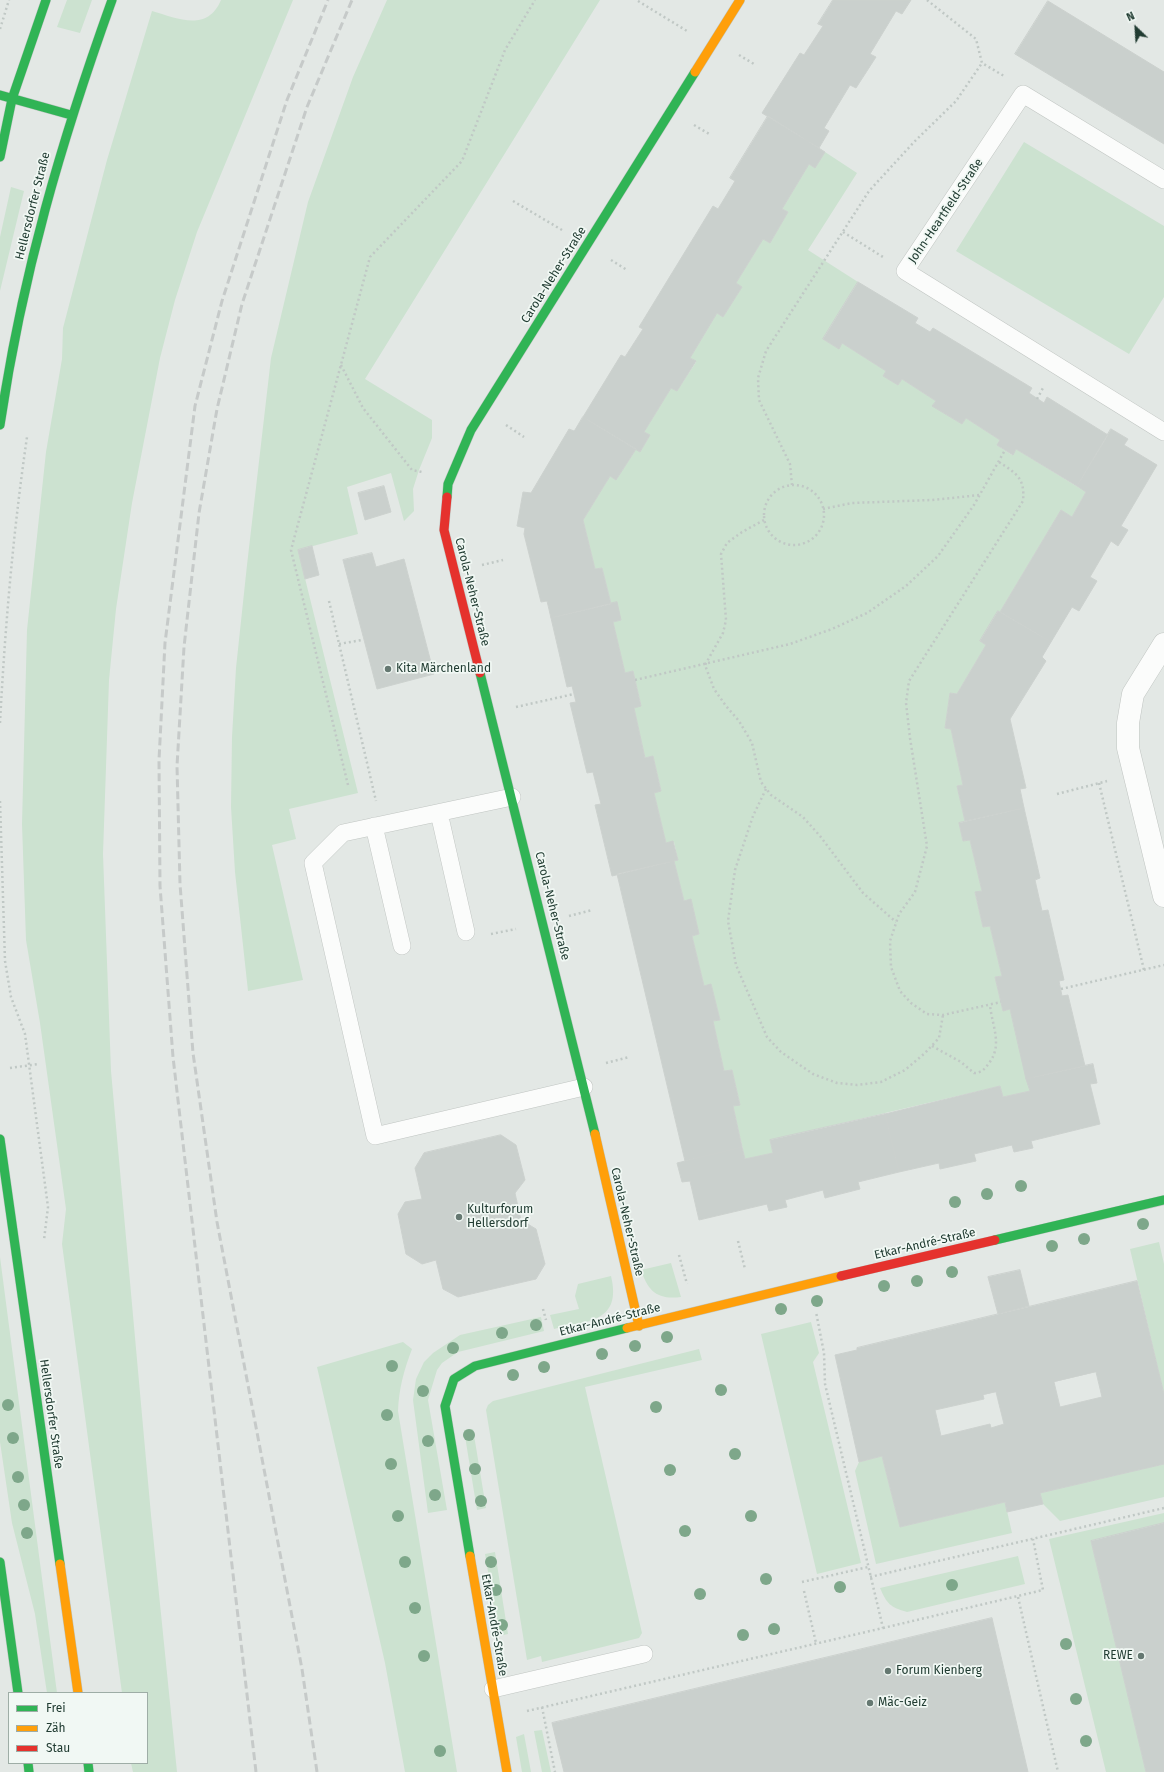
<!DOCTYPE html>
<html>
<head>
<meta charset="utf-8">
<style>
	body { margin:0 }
	#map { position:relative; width:1164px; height:1772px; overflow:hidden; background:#e3e8e5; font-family:"Fira Sans",sans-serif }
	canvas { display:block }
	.legend { position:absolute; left:8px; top:1692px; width:140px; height:72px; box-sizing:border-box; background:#f1f8f4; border:1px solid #9eada6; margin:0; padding:5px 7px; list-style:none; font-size:12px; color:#213c32 }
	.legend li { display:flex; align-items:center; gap:8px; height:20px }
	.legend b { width:20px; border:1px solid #9eada6 }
	.north { position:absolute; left:1116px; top:8px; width:40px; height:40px; -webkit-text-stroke:3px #f1f8f4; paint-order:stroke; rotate:335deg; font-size:11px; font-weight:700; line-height:16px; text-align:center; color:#213c32 }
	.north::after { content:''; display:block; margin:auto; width:14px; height:18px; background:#213c32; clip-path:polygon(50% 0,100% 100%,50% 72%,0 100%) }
</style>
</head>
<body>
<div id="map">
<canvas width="1164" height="1772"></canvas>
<ul class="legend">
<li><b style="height:5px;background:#30b455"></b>Frei</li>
<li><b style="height:5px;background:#ff9f0a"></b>Zäh</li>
<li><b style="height:5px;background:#e5322d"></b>Stau</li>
</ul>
<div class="north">N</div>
</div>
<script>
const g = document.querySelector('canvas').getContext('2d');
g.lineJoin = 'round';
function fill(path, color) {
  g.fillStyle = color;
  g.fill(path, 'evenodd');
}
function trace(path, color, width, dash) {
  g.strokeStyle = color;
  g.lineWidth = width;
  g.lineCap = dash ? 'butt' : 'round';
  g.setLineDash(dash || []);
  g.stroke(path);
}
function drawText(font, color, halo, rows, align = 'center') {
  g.font = font + ' "Fira Sans",sans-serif';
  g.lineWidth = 3.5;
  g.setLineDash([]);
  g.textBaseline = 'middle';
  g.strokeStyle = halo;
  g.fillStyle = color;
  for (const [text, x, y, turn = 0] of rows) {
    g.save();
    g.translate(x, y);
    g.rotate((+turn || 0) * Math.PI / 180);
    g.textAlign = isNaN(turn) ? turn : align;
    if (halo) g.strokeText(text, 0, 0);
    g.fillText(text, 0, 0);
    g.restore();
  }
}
fill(new Path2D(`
	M 67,0 L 92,0 L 80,33 L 57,27 Z
	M 221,0 L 293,0 L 197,232 L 175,300 L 160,358 L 132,503 L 116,609 L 109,680 L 103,854 L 111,1071 L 151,1515 L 177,1772 L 133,1772 L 131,1763 L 147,1763 L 147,1693 L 122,1693 L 62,1244 L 66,1209 L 40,1023 L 26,940 L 22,824 L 27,630 L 46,452 L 62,359 L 63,328 L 107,160 L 152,11 C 177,18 207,33 221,0 Z
	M 387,0 L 600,0 L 365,379 L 432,420 L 432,438 L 419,470 L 413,489 L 414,511 L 404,521 L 391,473 L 347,487 L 358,534 L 298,550 L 358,793 L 289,809 L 296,839 L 272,845 L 303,980 L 248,991 L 235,872 L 231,807 L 232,737 L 236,668 L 247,565 L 271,358 L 308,202 L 353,77 Z
	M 1024,142 L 1164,226 L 1164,297 L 1129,354 L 956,251 Z
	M 825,152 L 857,173 L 808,250 L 858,282 L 823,339 L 838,348 L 842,343 L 886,371 L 883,376 L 898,385 L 902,379 L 936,401 L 933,406 L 962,424 L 966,418 L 1000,440 L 997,445 L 1012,455 L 1016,449 L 1086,492 L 1072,517 L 1061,510 L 1000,612 L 998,611 L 980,641 L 986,645 L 957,694 L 950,693 L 945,728 L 951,729 L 963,785 L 957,786 L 965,821 L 959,823 L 963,841 L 970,840 L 982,891 L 975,893 L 983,927 L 990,926 L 1002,976 L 995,977 L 1003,1011 L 1010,1009 L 1030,1091 L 1003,1097 L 1000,1086 L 770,1140 L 773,1153 L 745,1159 L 733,1106 L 740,1104 L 732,1070 L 724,1071 L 713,1021 L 720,1020 L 711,985 L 704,986 L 692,936 L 699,934 L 691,900 L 684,901 L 674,861 L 678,860 L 674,842 L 666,843 L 654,793 L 661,790 L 653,756 L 645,758 L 634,708 L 641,705 L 633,671 L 625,673 L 613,622 L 621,620 L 611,604 L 602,568 L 595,569 L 583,520 L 610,476 L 616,480 L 636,449 L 640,452 L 650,435 L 644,432 L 671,388 L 677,391 L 696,362 L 690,358 L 717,313 L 723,317 L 742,287 L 736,283 L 763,239 L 770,243 L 788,212 L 782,209 L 809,164 L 815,168 Z
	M 11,187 L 24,191 L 0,291 L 0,237 Z
	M 1159,1242 L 1164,1264 L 1164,1394 L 1130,1249 Z
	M 0,1257 L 57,1693 L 47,1693 L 35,1614 L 12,1523 L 0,1442 Z
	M 671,1263 L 681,1297 C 657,1300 648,1291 641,1270 Z
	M 611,1276 C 622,1322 588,1321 554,1329 L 550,1315 L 579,1309 L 575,1296 L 578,1284 Z
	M 541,1317 L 544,1331 L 458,1352 L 442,1363 L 437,1370 L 428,1400 L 447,1510 L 428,1513 L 413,1400 L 416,1379 L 424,1362 L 433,1353 L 460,1335 Z
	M 811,1322 L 819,1353 L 813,1362 L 861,1563 L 817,1574 L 761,1334 Z
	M 403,1342 L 412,1349 C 404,1370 399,1388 398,1411 L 457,1772 L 405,1772 L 385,1663 L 317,1367 Z
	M 699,1349 L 702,1360 L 585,1387 L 642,1633 L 639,1638 L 542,1662 L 541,1656 L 527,1660 L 486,1410 L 488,1405 L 493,1401 Z
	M 473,1429 L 486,1508 L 477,1510 L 464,1430 Z
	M 882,1456 L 900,1527 L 1005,1502 L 1012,1533 L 876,1564 L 855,1471 L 859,1462 Z
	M 1164,1464 L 1164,1497 L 1060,1521 L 1043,1504 L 1040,1493 Z
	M 1164,1513 L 1164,1523 L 1091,1541 L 1146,1772 L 1106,1772 L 1049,1539 Z
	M 495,1552 L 508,1634 L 499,1636 L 485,1554 Z
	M 1018,1556 L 1025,1584 L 907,1612 C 890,1607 887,1604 880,1588 Z
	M 542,1730 L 551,1772 L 542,1772 L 534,1731 Z
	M 524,1734 L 531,1772 L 522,1772 L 516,1737 Z`), '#cce2d0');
const building = new Path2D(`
	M 833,0 L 911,0 L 902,14 L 896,11 L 870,54 L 876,57 L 856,88 L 850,85 L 824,128 L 829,131 L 819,148 L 762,113 L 800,53 L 804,55 L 823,26 L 818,24 Z
	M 1048,1 L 1164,72 L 1164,144 L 1015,54 Z
	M 768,116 L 825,152 L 815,168 L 809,164 L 782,209 L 788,212 L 770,243 L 763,239 L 736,283 L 742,287 L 723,317 L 717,313 L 690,358 L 696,361 L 677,391 L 671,388 L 644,432 L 650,435 L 640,452 L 583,417 L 621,355 L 625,357 L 643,329 L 639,327 L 713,206 L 718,209 L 735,181 L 730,178 Z
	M 858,282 L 918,318 L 915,323 L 930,332 L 933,328 L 1032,388 L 1029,393 L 1044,403 L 1047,397 L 1108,435 L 1077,486 L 1016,449 L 1013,455 L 997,445 L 1000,440 L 966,418 L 962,424 L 932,406 L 936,401 L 902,379 L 898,385 L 883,376 L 886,371 L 842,343 L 839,349 L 823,339 Z
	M 583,417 L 636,449 L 616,480 L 610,476 L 583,520 L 595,569 L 602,568 L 611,604 L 551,618 L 547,601 L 541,602 L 524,534 L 525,528 L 517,526 L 523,492 L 531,493 L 569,429 L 574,431 Z
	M 1111,429 L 1128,439 L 1124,445 L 1157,465 L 1121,526 L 1128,530 L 1118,546 L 1111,541 L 1090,577 L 1097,581 L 1079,611 L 1072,607 L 1051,642 L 1000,612 L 1061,510 L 1072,517 L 1086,492 L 1077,486 Z
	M 384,486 L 391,512 L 365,520 L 358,493 Z
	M 312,546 L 319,575 L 305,579 L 298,550 Z
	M 372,553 L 376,567 L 404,559 L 434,674 L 377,689 L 343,560 Z
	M 617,602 L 621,620 L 613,622 L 625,673 L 633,671 L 641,706 L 634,708 L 645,758 L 653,756 L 661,791 L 654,793 L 666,843 L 673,841 L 678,860 L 612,876 L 595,805 L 601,804 L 593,772 L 587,773 L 570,703 L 576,702 L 572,686 L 567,687 L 551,618 Z
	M 998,611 L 1051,642 L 1042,657 L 1046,661 L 1010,719 L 1026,788 L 1020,789 L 1024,808 L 965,821 L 957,786 L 963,785 L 951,729 L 945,728 L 950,693 L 957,694 L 986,645 L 980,641 Z
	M 1024,808 L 1040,878 L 1035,880 L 1042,911 L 1048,910 L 1064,980 L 1059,981 L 1062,996 L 1068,995 L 1085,1066 L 1026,1079 L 1010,1009 L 1003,1011 L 995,977 L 1002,976 L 990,926 L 983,927 L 975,892 L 982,891 L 970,840 L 963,841 L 959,823 Z
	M 674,861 L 684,901 L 691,899 L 699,934 L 692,936 L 704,986 L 711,984 L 720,1020 L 713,1021 L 724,1071 L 732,1070 L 740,1105 L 733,1106 L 742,1147 L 685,1161 L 617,874 Z
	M 1093,1064 L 1097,1083 L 1090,1084 L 1100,1124 L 1031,1141 L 1033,1148 L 1014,1152 L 1012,1145 L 974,1154 L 976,1161 L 940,1169 L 939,1163 L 899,1172 L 885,1114 L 1000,1086 L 1003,1097 L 1030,1091 L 1026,1079 Z
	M 885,1114 L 899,1172 L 858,1182 L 860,1189 L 825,1198 L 823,1190 L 785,1200 L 787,1207 L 769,1211 L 767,1204 L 699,1220 L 690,1181 L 682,1182 L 677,1163 L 742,1147 L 745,1159 L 773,1153 L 770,1140 Z
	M 501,1135 L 516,1145 L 525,1180 L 515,1193 L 521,1220 L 536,1229 L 545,1264 L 536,1279 L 458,1297 L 443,1289 L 436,1260 L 422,1264 L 406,1254 L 398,1214 L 405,1202 L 422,1199 L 415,1168 L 424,1153 Z
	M 1020,1270 L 1029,1306 L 998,1314 L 988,1277 Z
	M 1137,1281 L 1164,1394 L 1164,1464 L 1040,1493 L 1043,1504 L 1007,1512 L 1005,1502 L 900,1527 L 882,1456 L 859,1462 L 835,1355 L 857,1350 L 857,1348 ZM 1096,1372 L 1102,1397 L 1060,1407 L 1054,1382 ZM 996,1392 L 1004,1424 L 991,1428 L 990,1424 L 941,1436 L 935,1410 L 984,1399 L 983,1395 Z
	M 1164,1523 L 1164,1772 L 1146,1772 L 1091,1541 Z
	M 992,1618 L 1028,1772 L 564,1772 L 552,1723 Z`);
fill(building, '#cad0cd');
trace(building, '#ccd1ce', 1);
const lane = new Path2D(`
	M 1164,180 L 1023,94 L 905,271 L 1164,432
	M 512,797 L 343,833 L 313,863 L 375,1136 L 584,1087
	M 439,813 L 466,932
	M 374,826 L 402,946
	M 493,1689 L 644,1654`);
const street = new Path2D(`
	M 1164,644 L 1133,694 L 1128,723 L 1128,748 L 1164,896`);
const fast = new Path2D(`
	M 0,95 L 71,115
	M 0,157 L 12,99 L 46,0
	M 0,425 C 22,275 61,142 112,0
	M 447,497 L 448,484 L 471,430 L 695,72
	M 480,673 L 595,1134
	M 0,1139 L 60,1564
	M 995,1240 L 1164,1200
	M 470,1556 L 445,1406 L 454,1379 L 475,1366 L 627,1328
	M 0,1562 L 18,1693
	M 28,1763 L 29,1772
	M 88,1763 L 89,1772`);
const slow = new Path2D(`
	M 695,72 L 740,0
	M 595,1134 L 639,1326
	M 627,1328 L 841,1276
	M 470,1556 L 507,1772
	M 60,1564 L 78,1693`);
const jam = new Path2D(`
	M 447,497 L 444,530 L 480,673
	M 841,1276 L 995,1240`);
trace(lane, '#c0c5c2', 18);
trace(street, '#c0c5c2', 23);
trace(fast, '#bfc6c2', 10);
trace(slow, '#bfc6c2', 10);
trace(jam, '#bfc6c2', 10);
trace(new Path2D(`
	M 927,0 L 976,39 L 982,63 L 1004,76
	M 638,1 L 687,31
	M 0,29 L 9,0
	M 739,55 L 754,64
	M 694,125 L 711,135
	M 513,201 L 562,230
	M 843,232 L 883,257
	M 611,260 L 627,270
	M 341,365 L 363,408 L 412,470 L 422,472
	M 1037,399 L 1043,388
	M 506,425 L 524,437
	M 999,462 C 1017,474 1025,478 1023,501 L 909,681 L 906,703 L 910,738 L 927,846 L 915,892 L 899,914 L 890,941 L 891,967 L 900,991 L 911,1003 L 927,1014 L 943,1015 L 1001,1002
	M 792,485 L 790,464 L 759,400 L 758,378 L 766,351 L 869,191 L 914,142 L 956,101 L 982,63
	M764 515a30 30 0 1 1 60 0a30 30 0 1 1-60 0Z
	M 823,509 L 852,503 L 932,500 L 980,495
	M 764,520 L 742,532 L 727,543 L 721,554 L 726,620 L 723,633 L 705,665 L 714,689 L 726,706 L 739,721 L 752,743 L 761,782 L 771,795 L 803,817 L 820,836 L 863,893 L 896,922
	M 482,565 L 503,560
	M 329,601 L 376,801
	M 339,644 L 362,640
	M 635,680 L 790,644 L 832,629 L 867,613 L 906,586 L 938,556 L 974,505 L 1005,450
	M 516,707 L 574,694
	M 0,723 C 5,628 13,533 27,437
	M 1099,783 L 1144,970
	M 348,785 L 291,550 L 370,257 L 462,161 L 505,50 L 535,0
	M 766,789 L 753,816 L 735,870 L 728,921 L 736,965 L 767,1037 L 781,1052 L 813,1074 L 837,1083 L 857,1085 L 881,1082 L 905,1070 L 925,1053 L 939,1038 L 943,1015
	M 1057,794 L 1107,781
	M 0,801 L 5,961 L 11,997 L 25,1034 L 48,1207 L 44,1240
	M 569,916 L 592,910
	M 491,934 L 516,929
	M 1061,989 L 1164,965
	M 932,1046 L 961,1062 L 974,1073 C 981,1073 985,1069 989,1063 C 1003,1045 992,1026 990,1005
	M 606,1063 L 629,1057
	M 10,1068 L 39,1064
	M 738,1241 L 745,1269
	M 679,1255 L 687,1284
	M 543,1309 L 546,1320
	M 870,1577 L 1164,1508
	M 802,1582 L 868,1567
	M 804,1591 L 816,1643
	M 1018,1597 L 1058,1772
	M 883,1628 L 1043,1590 L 1033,1539
	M 542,1707 L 555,1772
	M 527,1711 L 883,1628 L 825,1384 L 824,1353 L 816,1312`), '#c0c8c5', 2.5, [2, 3]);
trace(lane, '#fbfcfb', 17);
trace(street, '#fbfcfb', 22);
trace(fast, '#30b455', 9);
trace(slow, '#ff9f0a', 9);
trace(jam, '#e5322d', 9);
trace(new Path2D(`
	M 256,1772 L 173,1057 L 160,886 L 159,760 L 165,643 L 195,406 L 222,301 L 287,100 L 328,0
	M 317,1772 L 302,1669 L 217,1222 L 193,1053 L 180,884 L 177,766 L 184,647 L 199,513 L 217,409 L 242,304 L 307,107 L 352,0`), '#c6cac9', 3, [8, 4]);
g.fillStyle = '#7ea78a';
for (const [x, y] of [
	[1021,1186],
	[987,1194],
	[955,1202],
	[1143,1224],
	[1084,1239],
	[1052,1246],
	[952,1272],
	[917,1281],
	[884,1286],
	[817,1301],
	[781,1309],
	[536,1325],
	[502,1333],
	[667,1337],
	[635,1346],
	[453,1348],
	[602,1354],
	[392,1366],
	[544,1367],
	[513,1375],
	[721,1390],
	[423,1391],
	[8,1405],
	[656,1407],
	[387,1415],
	[469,1435],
	[13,1438],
	[428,1441],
	[735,1454],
	[391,1464],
	[475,1469],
	[670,1470],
	[18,1477],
	[435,1495],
	[481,1501],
	[24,1505],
	[398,1516],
	[751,1516],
	[685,1531],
	[27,1533],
	[405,1562],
	[491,1562],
	[766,1579],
	[952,1585],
	[840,1587],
	[496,1590],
	[700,1594],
	[415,1608],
	[502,1625],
	[774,1629],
	[743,1635],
	[1066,1644],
	[424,1656],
	[1076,1699],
	[1086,1741],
	[440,1751]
]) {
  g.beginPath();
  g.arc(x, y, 6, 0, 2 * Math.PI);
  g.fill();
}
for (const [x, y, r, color] of [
	[388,669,4,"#657871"],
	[459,1217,4,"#657871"],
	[1141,1656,4,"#657871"],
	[888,1671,4,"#657871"],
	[870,1703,4,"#657871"]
]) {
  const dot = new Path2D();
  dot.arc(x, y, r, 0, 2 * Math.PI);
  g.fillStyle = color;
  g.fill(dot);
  trace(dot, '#f1f8f4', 1.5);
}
drawText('12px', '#213c32', '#f1f8f4', [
	["Hellersdorfer Straße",33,206,-76],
	["John-Heartfield-Straße",946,211,-56],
	["Carola-Neher-Straße",554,275,-58],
	["Carola-Neher-Straße",472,592,76],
	["Carola-Neher-Straße",552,906,76],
	["Carola-Neher-Straße",627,1222,77],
	["Etkar-André-Straße",925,1244,-13],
	["Etkar-André-Straße",610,1320,-14],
	["Hellersdorfer Straße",51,1414,82],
	["Etkar-André-Straße",494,1625,80]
]);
drawText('12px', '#213c32', '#f1f8f4', [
	["Kita Märchenland",396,669],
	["Kulturforum",467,1210],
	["Hellersdorf",467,1224],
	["REWE",1133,1656,"right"],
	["Forum Kienberg",896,1671],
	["Mäc-Geiz",878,1703]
], 'left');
</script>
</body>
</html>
